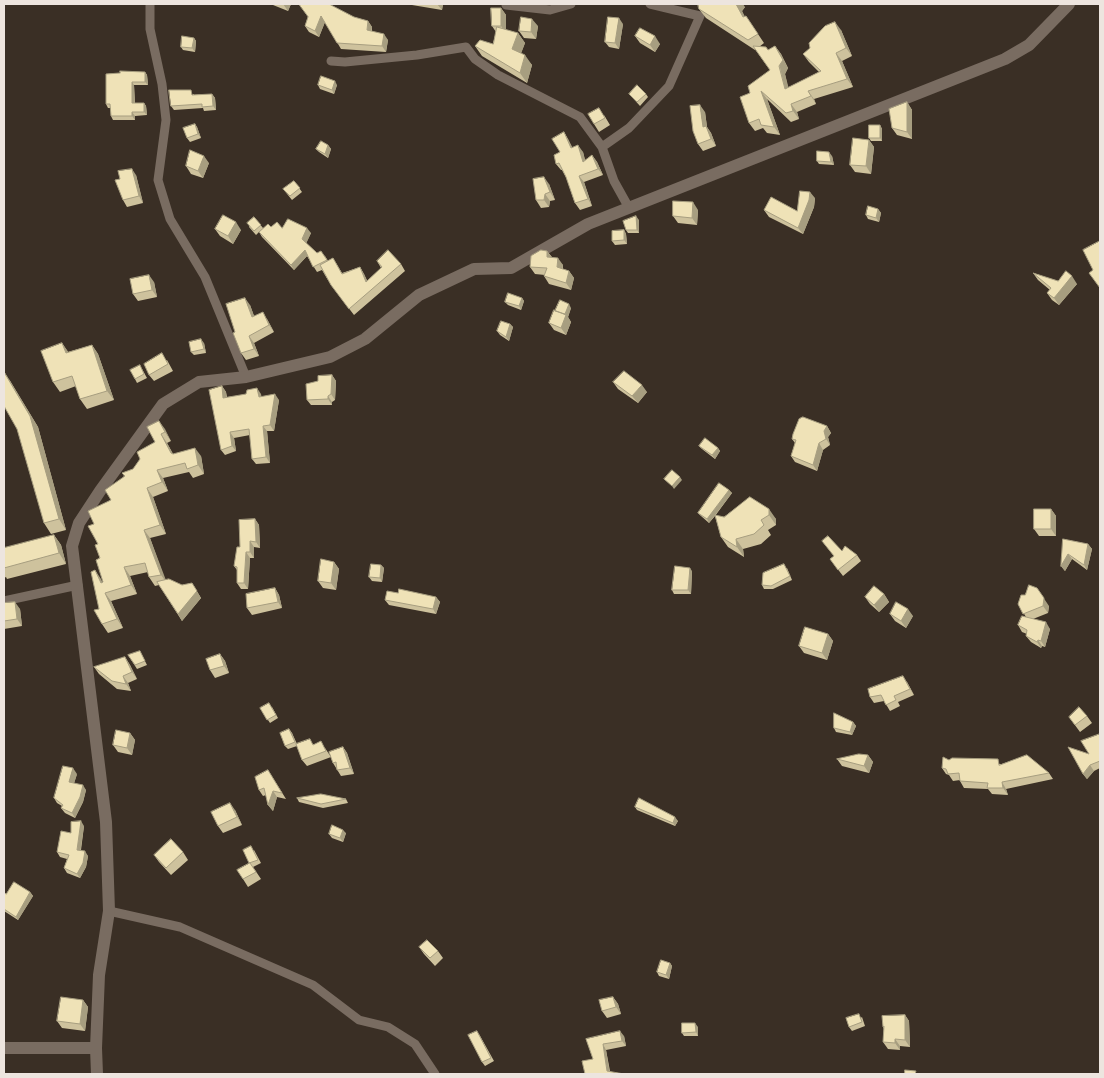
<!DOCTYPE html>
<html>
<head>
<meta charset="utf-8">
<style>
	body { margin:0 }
	#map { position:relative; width:1104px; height:1078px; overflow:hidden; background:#3a2f25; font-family:"Varela Round",sans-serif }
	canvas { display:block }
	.frame { position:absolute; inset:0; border:5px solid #ede5df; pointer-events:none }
</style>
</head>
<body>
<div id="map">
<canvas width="1104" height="1078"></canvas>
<div class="frame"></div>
</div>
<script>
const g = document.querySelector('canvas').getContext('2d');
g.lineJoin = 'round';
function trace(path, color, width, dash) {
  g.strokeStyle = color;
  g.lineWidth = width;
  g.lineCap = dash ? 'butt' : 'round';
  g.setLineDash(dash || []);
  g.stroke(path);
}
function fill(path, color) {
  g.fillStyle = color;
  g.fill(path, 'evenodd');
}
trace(new Path2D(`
	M 150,4 L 150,29 L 162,84 L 166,120 L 158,180 L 170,219 L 205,277 L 246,377
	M 506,5 L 550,10 L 571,4
	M 331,61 L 345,62 L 417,55 L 466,47 L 475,59 L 498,75 L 580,117 L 602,147 L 614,181 L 629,208
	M 602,147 L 629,128 L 669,86 L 700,16 L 650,4
	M 4,601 L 78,585
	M 109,911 L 180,927 L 313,985 L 359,1020 L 388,1027 L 415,1044 L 435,1074`), '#796c61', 9);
trace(new Path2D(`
	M 4,1048 L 96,1048
	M 97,1074 L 96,1048 L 99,975 L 109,911 L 106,822 L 72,546 L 79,523 L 100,491 L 163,404 L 199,382 L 246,377 L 330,357 L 365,339 L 419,295 L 474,269 L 511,268 L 588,224 L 1005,59 L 1029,45 L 1069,4`), '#796c61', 12);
fill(new Path2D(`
	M 272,4 L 291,4 L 288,11 L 273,5 Z
	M 411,4 L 443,4 L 442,10 L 412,5 Z
	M 745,7 L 742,11 L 744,16 L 746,16 L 764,43 L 759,47 L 768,50 L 775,46 L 781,54 L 788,68 L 785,74 L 788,88 L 819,72 L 809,62 L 803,54 L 841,30 L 852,56 L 842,61 L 853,87 L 814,99 L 816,104 L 797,112 L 799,119 L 791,122 L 767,99 L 780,135 L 767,133 L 763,128 L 755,131 L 749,123 L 750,93 L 770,70 L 755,49 L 755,50 L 706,18 L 699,9 Z
	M 501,8 L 506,15 L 506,30 L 518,33 L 525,43 L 521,53 L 532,65 L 527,83 L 482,56 L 475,46 L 493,44 L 496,32 L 492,26 Z
	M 308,17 L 354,17 L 368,21 L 372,27 L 372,31 L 388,40 L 386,52 L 341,49 L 325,22 L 319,37 L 309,32 L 305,26 Z
	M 623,24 L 619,49 L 609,47 L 605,42 Z
	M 538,26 L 536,39 L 524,38 L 519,31 Z
	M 635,36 L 660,44 L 655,52 L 640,43 Z
	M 194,38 L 196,41 L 195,52 L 183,50 L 181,47 Z
	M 145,72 L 147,75 L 148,85 L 134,85 L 135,103 L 144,103 L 146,106 L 147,115 L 135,116 L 135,120 L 113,120 L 111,116 L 111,108 L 108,108 L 106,104 L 106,74 Z
	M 318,85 L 337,85 L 334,94 L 320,89 Z
	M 194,94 L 194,95 L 212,94 L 215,98 L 216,110 L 204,111 L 203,108 L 174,110 L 171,106 Z
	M 629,94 L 646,94 L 648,97 L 640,106 Z
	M 907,102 L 912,110 L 912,139 L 897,135 L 892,128 Z
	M 705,112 L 707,127 L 711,133 L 716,146 L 703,151 L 698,144 Z
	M 604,115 L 610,125 L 599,132 L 594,124 Z
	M 195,124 L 197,127 L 201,138 L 190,142 L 187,138 Z
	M 880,125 L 882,129 L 882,141 L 871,141 L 869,138 Z
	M 564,132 L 568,139 L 572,148 L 583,152 L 585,160 L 592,155 L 597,162 L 603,175 L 584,182 L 592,206 L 580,210 L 575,203 L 566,177 L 562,170 L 561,170 L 556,164 L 560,152 Z
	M 869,140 L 874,147 L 871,174 L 855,172 L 850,165 Z
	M 328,145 L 331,149 L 328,158 L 319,152 L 316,149 Z
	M 832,156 L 834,165 L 819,164 L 817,161 Z
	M 209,163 L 203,178 L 191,174 L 186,166 Z
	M 136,175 L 143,203 L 127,207 L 123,200 Z
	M 294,181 L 302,192 L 292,200 L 283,189 Z
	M 549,184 L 555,200 L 550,201 L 549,207 L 541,208 L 536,200 Z
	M 815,198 L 814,207 L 803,234 L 769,217 L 764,210 L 797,211 Z
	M 878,209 L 881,213 L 879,222 L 868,219 L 866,215 Z
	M 698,210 L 697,225 L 678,223 L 673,216 Z
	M 254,217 L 263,228 L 271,227 L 311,233 L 306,243 L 317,253 L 325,256 L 328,261 L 333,258 L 342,273 L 360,267 L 364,274 L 367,281 L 381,268 L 377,261 L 401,264 L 405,271 L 354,315 L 331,285 L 322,270 L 317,272 L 307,256 L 294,270 L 262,237 L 259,232 L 256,235 L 249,227 Z
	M 639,220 L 639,233 L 628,233 L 626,230 Z
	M 215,229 L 241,230 L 233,244 L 220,236 Z
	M 624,230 L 626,234 L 627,244 L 615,245 L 612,241 Z
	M 547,251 L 552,257 L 563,265 L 563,269 L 569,271 L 574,278 L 571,290 L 549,284 L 544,276 L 545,275 L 535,274 L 530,267 Z
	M 1033,273 L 1058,281 L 1077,284 L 1059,305 L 1052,300 L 1047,293 L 1050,290 L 1038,280 Z
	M 154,282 L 157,297 L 138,301 L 133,294 Z
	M 522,298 L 524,301 L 521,310 L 508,305 L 505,302 Z
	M 250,305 L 254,316 L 267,319 L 274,332 L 254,343 L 259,356 L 246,360 L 241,353 L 235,332 Z
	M 571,308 L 568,317 L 571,322 L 566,335 L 554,330 L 549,323 L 555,311 Z
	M 510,324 L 513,327 L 509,341 L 500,335 L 497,331 Z
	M 62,343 L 68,352 L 92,345 L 98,354 L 114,400 L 87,409 L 80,399 L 76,386 L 60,392 L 53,382 Z
	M 204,343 L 206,353 L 194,355 L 191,352 Z
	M 167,360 L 173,371 L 154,381 L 149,375 Z
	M 142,369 L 147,378 L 137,383 L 135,379 Z
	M 332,375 L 336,381 L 335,400 L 332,402 L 332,405 L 311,405 L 307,400 L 318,381 Z
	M 9,379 L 38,427 L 66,530 L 51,534 L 44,523 Z
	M 613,382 L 647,392 L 638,403 L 618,389 Z
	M 222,386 L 226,392 L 227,397 L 261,394 L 261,397 L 279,400 L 274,431 L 267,431 L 270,463 L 256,464 L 252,459 L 250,435 L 234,438 L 236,451 L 225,455 L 221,450 Z
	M 159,421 L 171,441 L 167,443 L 173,454 L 201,456 L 204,474 L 193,478 L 189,472 L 163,478 L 168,491 L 153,497 L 166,534 L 150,538 L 165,580 L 182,585 L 192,583 L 201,598 L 182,621 L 159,585 L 155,586 L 149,577 L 148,572 L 130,576 L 137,594 L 111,601 L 123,628 L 108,633 L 102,624 L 99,609 L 95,570 L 102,583 L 103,582 L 94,524 L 111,500 L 124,476 L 122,473 L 133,469 L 155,442 Z
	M 827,426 L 831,433 L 828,437 L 830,445 L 823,450 L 817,471 L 795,462 L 791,456 L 795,443 L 792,439 Z
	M 699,446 L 718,448 L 720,451 L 715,459 L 702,449 Z
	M 729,490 L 732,493 L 715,516 L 724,517 L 750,497 L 776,519 L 776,525 L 768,530 L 771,535 L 761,544 L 743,549 L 744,557 L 728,547 L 721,537 L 715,516 L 709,523 L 701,516 L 698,513 Z
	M 1051,509 L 1056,516 L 1056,536 L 1039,536 L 1034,529 Z
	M 255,519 L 259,525 L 260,548 L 254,547 L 254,558 L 250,558 L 248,589 L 241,589 L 237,583 L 237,570 L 234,566 L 240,547 Z
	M 54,535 L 61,545 L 66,564 L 7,579 L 6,577 L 4,578 L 4,548 Z
	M 1063,539 L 1088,544 L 1092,549 L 1087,570 L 1072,559 L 1065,571 L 1061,566 Z
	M 822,541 L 842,551 L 857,555 L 861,561 L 843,576 L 830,559 L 834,556 Z
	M 334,562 L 339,569 L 336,590 L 323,588 L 318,581 Z
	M 381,565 L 384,568 L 382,582 L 372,581 L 369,577 Z
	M 787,568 L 792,580 L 773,589 L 764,589 L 762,585 Z
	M 692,571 L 691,594 L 674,594 L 672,590 Z
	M 275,588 L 279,595 L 282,608 L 252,615 L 247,608 Z
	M 884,594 L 889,602 L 879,612 L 870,604 L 865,597 Z
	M 436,597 L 440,602 L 436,614 L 389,605 L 385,600 Z
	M 4,603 L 20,609 L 22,626 L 4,629 Z
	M 1018,604 L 1049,606 L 1048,613 L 1033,619 L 1050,629 L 1045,647 L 1042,646 L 1041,648 L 1031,642 L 1026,636 L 1027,634 L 1022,632 L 1018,625 L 1026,617 Z
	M 890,614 L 913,616 L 906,628 L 895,621 Z
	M 828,634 L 833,641 L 827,660 L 804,653 L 799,646 Z
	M 140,651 L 147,665 L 137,669 L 128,655 Z
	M 220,654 L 225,661 L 229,673 L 215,678 L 210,670 Z
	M 125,657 L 130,665 L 137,679 L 128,683 L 131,691 L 117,689 L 99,674 L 94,667 Z
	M 907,682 L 914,695 L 898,702 L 900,706 L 890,711 L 884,701 L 874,703 L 870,697 Z
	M 272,707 L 278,718 L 270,723 L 260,708 Z
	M 1087,716 L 1092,723 L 1080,732 L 1069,717 Z
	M 853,722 L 856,726 L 852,735 L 836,732 L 834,728 Z
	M 289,729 L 292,733 L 297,744 L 314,744 L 325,748 L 331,757 L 343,747 L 347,753 L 354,774 L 341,776 L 333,763 L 331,757 L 307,766 L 302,760 L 297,746 L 288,749 L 285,746 Z
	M 130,733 L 135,740 L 132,755 L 118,752 L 113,745 Z
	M 1100,734 L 1100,768 L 1094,771 L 1087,779 L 1083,774 L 1089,754 Z
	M 868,755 L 873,762 L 869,773 L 842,766 L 837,759 Z
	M 949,760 L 1001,764 L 1049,773 L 1053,779 L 1006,789 L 1008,795 L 992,794 L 988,789 L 964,788 L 960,781 L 960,780 L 953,781 L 949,775 L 946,774 L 942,768 Z
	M 268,770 L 286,799 L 277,797 L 273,811 L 268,805 L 266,795 L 263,796 L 259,790 Z
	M 77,774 L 74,783 L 86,790 L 83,802 L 75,818 L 65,813 L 61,808 L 62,806 L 57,803 L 54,798 Z
	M 297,798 L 346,799 L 348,803 L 323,808 L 299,802 Z
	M 635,807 L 678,821 L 675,826 L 637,810 Z
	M 235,810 L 242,825 L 223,833 L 218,826 Z
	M 84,826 L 81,850 L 88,856 L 86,867 L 80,878 L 67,873 L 64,868 L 67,859 L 60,857 L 57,852 L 71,833 Z
	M 346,833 L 343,842 L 332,838 L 329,834 Z
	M 254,850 L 261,863 L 253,867 L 261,879 L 248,887 L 243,879 Z
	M 183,852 L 188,860 L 171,875 L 159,862 L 154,855 Z
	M 4,892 L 6,894 L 30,892 L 33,896 L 18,920 L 4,911 Z
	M 419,947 L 438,951 L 443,958 L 435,966 L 424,954 Z
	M 670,963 L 672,966 L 669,979 L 659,976 L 657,972 Z
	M 613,997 L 618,1004 L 621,1014 L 607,1018 L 602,1011 Z
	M 83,1000 L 88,1007 L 85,1031 L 62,1028 L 57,1021 Z
	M 905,1015 L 909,1021 L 910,1047 L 900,1046 L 900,1050 L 888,1049 L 883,1042 L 884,1029 L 883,1027 Z
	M 862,1017 L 865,1026 L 852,1031 L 849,1027 Z
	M 698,1027 L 698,1036 L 684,1036 L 682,1033 Z
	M 479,1034 L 494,1061 L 485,1066 L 482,1062 Z
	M 624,1036 L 626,1046 L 606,1050 L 610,1071 L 585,1074 L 593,1059 L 586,1039 Z`), '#cec29d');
fill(new Path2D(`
	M 283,4 L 291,4 L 288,11 Z
	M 437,4 L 443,4 L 442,10 Z
	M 736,4 L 743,4 L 745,7 L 742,11 L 750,26 L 743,17 Z
	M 501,8 L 506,15 L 506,33 L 501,26 Z
	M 321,16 L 325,22 L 319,37 L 315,31 Z
	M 619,18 L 623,24 L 619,49 L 615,43 Z
	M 532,19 L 538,26 L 536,39 L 531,32 Z
	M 368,21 L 372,27 L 371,35 L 367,30 Z
	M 835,22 L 841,30 L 852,56 L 846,48 Z
	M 518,33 L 525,43 L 519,59 L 512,49 Z
	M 384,34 L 388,40 L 386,52 L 382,46 Z
	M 655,36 L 660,44 L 655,52 L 650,45 Z
	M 194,38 L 196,41 L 195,52 L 192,48 Z
	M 775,46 L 781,54 L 788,68 L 785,74 L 791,97 L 785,89 Z
	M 836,53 L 842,61 L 853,87 L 847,79 Z
	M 525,55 L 532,65 L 527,83 L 520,73 Z
	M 145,72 L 147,75 L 148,85 L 145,82 Z
	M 335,81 L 337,85 L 334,94 L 332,90 Z
	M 132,82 L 134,85 L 135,107 L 132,103 Z
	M 761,91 L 767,99 L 780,135 L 774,127 Z
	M 808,91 L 814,99 L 816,104 L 811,96 Z
	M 212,94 L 215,98 L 216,110 L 213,106 Z
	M 907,102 L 912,110 L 912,139 L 907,132 Z
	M 144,103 L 146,106 L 147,115 L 144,112 Z
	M 791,104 L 797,112 L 799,119 L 793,111 Z
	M 700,105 L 705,112 L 707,127 L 711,133 L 716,146 L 703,127 Z
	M 132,112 L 135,116 L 135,120 L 132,116 Z
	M 195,124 L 197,127 L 201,138 L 198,134 Z
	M 880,125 L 882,129 L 882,141 L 880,138 Z
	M 564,132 L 568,139 L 576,154 L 571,148 Z
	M 869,140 L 874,147 L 871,174 L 866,166 Z
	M 328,145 L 331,149 L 328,158 L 325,154 Z
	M 578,145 L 583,152 L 587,168 L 583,162 Z
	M 829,152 L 832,156 L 834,165 L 831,162 Z
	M 592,155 L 597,162 L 603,175 L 598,169 Z
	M 204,156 L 209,163 L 203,178 L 198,171 Z
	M 132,169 L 136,175 L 143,203 L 139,196 Z
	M 579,176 L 584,182 L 592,206 L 588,199 Z
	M 544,177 L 549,184 L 555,200 L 550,192 Z
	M 810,192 L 815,198 L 814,207 L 803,234 L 798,228 Z
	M 545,194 L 550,201 L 549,207 L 544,200 Z
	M 693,202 L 698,210 L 697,225 L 692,218 Z
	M 878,209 L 881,213 L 879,222 L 876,218 Z
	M 636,216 L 639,220 L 639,233 L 637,230 Z
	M 236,222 L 241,230 L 233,244 L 228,236 Z
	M 307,228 L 311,233 L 306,244 L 302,239 Z
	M 624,230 L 626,234 L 627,244 L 624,240 Z
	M 305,250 L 308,255 L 294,270 L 291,265 Z
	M 547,251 L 552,258 L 547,257 Z
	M 558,258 L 563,265 L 562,274 L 557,267 Z
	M 360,267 L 364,274 L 371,288 L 366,282 Z
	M 569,271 L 574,278 L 571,290 L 566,283 Z
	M 149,275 L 154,282 L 157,297 L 152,290 Z
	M 1072,276 L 1077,284 L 1059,305 L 1054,298 Z
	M 245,298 L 250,305 L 257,324 L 252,317 Z
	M 522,298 L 524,301 L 521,310 L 519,306 Z
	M 569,304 L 571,308 L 568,317 L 571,322 L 566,335 L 561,328 L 564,315 Z
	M 263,312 L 267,319 L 274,332 L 269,325 Z
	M 510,324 L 513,327 L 509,341 L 506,337 Z
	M 249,336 L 254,343 L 259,356 L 254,349 Z
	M 201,339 L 204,343 L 206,353 L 204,349 Z
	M 62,343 L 69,353 L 66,353 Z
	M 92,345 L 98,354 L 114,400 L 107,391 Z
	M 4,371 L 38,427 L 66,530 L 59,519 Z
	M 332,375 L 336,381 L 335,400 L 331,394 Z
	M 642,385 L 647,392 L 638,403 L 632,396 Z
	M 222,386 L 226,392 L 227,403 L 223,398 Z
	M 257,388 L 261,394 L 263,403 L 259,397 Z
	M 275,394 L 279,400 L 274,431 L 270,425 Z
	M 328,396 L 332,402 L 332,405 L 328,399 Z
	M 159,421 L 165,429 L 171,441 L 165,432 Z
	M 263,426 L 267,431 L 270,463 L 266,457 Z
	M 827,426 L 831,433 L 828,437 L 830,445 L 826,439 L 824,431 Z
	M 230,432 L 234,438 L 236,451 L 232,446 Z
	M 161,434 L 167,443 L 177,461 L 171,453 Z
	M 819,443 L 823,450 L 817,471 L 813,465 Z
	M 195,448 L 201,456 L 204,474 L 198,465 Z
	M 718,448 L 720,451 L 715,459 L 712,455 Z
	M 157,470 L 163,478 L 168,491 L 162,482 Z
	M 680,477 L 682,480 L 674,489 L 672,486 Z
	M 147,488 L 153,497 L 166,534 L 160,525 Z
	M 729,490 L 732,493 L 709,523 L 707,519 Z
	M 769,509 L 776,519 L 776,525 L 769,515 Z
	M 1051,509 L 1056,516 L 1056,536 L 1051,529 Z
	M 255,519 L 259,525 L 260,548 L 256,542 Z
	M 144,530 L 150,538 L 167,583 L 161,575 Z
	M 54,535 L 61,545 L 66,564 L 59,553 Z
	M 736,539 L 743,549 L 744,557 L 737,547 Z
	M 250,541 L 254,547 L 254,558 L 250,552 Z
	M 1088,544 L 1092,549 L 1087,570 L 1084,565 Z
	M 246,552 L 250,558 L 248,589 L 244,583 Z
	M 1068,554 L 1072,559 L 1065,571 L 1061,566 Z
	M 334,562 L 339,569 L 336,590 L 331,583 Z
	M 381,565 L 384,568 L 382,582 L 380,578 Z
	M 124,567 L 130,576 L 137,594 L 131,585 Z
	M 690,568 L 692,571 L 691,594 L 688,590 Z
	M 95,570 L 101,579 L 107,592 L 101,583 Z
	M 192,583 L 201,598 L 182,621 L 178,614 Z
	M 275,588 L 279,595 L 282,608 L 278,602 Z
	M 1037,588 L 1049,606 L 1048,613 L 1043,606 Z
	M 105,593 L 111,601 L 123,628 L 117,619 Z
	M 884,594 L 889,602 L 879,612 L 874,605 Z
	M 436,597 L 440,602 L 436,614 L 433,609 Z
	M 15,602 L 20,609 L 22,626 L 17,619 Z
	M 908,609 L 913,616 L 906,628 L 901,621 Z
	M 1046,622 L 1050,629 L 1045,647 L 1041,641 Z
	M 828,634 L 833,641 L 827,660 L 822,653 Z
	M 1038,640 L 1042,646 L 1041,648 L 1037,642 Z
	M 220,654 L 225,661 L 229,673 L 224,666 Z
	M 125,657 L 130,665 L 137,679 L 132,672 Z
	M 123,676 L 128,683 L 131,691 L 126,684 Z
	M 903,676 L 907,682 L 914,695 L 910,689 Z
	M 853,722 L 856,726 L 852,735 L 850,732 Z
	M 289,729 L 292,733 L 297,746 L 295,742 Z
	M 130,733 L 135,740 L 132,755 L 127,748 Z
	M 343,747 L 347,753 L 354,774 L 350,768 Z
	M 868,755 L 873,762 L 869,773 L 864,766 Z
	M 1090,765 L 1094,771 L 1087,779 L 1083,774 Z
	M 73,768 L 77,774 L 73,787 L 69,782 Z
	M 1002,782 L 1006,789 L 1008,795 L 1003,788 Z
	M 83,785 L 86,790 L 83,802 L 75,818 L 72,813 Z
	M 273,791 L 277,797 L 273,811 L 268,805 Z
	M 230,803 L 235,810 L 242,825 L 237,817 Z
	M 675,817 L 678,821 L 675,826 L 673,823 Z
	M 81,821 L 84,826 L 80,854 L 77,850 Z
	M 343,830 L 346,833 L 343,842 L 340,838 Z
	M 85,851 L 88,856 L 86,867 L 80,878 L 77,874 Z
	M 30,892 L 33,896 L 18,920 L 16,917 Z
	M 670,963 L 672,966 L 669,979 L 666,975 Z
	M 613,997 L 618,1004 L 621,1014 L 616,1007 Z
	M 83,1000 L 88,1007 L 85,1031 L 80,1024 Z
	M 905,1015 L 909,1021 L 910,1047 L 905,1040 Z
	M 695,1023 L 698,1027 L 698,1036 L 696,1032 Z
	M 620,1031 L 624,1036 L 626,1046 L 622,1041 Z
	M 895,1039 L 900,1046 L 900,1050 L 895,1043 Z
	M 603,1044 L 606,1050 L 610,1074 L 607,1071 Z`), '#a79e80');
const building = new Path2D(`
	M 299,4 L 329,4 L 354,17 L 368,21 L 367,30 L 384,34 L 382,46 L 337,43 L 321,16 L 315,31 L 305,26 L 308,17 Z
	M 698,4 L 736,4 L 743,17 L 746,16 L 758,34 L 748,40 L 699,9 Z
	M 491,8 L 501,8 L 501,26 L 492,26 Z
	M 521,17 L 532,19 L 531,32 L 519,31 Z
	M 608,17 L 619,18 L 615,43 L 605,42 Z
	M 835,22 L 846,48 L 836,53 L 847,79 L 808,91 L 811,96 L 791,104 L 793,111 L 786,113 L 761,91 L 774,127 L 761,125 L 759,119 L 749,123 L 740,97 L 750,93 L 748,86 L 770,70 L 753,46 L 766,47 L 768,50 L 775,46 L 783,60 L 779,66 L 785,89 L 821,71 L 803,54 L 810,48 L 809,43 L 825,26 Z
	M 497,27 L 518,33 L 512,49 L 525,55 L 520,73 L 475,46 L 480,40 L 493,44 Z
	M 640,28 L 655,36 L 650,45 L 635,36 Z
	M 182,36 L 194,38 L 192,48 L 181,47 Z
	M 120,71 L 145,72 L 145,82 L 132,82 L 132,103 L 144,103 L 144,112 L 132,112 L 132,116 L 111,116 L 110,104 L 106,104 L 106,74 L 120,73 Z
	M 321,76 L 335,81 L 332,90 L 318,85 Z
	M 637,85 L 646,94 L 637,102 L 629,94 Z
	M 169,90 L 191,90 L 192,95 L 212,94 L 213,106 L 202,107 L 202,104 L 171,106 Z
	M 907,102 L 907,132 L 892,128 L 889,109 Z
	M 700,105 L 703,127 L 706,126 L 711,139 L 698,144 L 693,131 L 690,106 Z
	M 599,108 L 605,118 L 594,124 L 588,114 Z
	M 195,124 L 198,134 L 187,138 L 183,128 Z
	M 869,125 L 880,125 L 880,138 L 869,138 Z
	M 564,132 L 571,148 L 578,145 L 583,162 L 592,155 L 598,169 L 579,176 L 588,199 L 575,203 L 566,177 L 559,163 L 556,164 L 554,155 L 560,152 L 552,139 Z
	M 853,138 L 869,140 L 866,166 L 850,165 Z
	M 321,141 L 328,145 L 325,154 L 316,149 Z
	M 190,150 L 204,156 L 198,171 L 186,166 Z
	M 817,151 L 829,152 L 831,162 L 817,161 Z
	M 132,169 L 139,196 L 123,200 L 115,180 L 120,179 L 118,171 Z
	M 544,177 L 550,192 L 545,194 L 544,200 L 536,200 L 533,179 Z
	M 294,181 L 300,188 L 290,196 L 283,189 Z
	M 800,191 L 810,192 L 809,200 L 798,228 L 764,210 L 771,197 L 797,211 Z
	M 673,201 L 693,202 L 692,218 L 673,216 Z
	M 868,206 L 878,209 L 876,218 L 866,215 Z
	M 223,215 L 236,222 L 228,236 L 215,229 Z
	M 636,216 L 637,230 L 626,230 L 623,221 Z
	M 254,217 L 261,225 L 254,231 L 247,223 Z
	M 288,219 L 307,228 L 302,239 L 317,253 L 321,251 L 327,260 L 313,267 L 305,250 L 291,265 L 259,232 L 268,224 L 271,227 L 277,222 L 282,228 Z
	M 624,230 L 624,240 L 612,241 L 612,231 Z
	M 1100,241 L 1100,288 L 1089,273 L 1093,270 L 1083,250 Z
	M 388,250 L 401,264 L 349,309 L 331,285 L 320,265 L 333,258 L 342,274 L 360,267 L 366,282 L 382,267 L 377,261 Z
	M 541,250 L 547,251 L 547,257 L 558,258 L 557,267 L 569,271 L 566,283 L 544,276 L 547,268 L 530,267 L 531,256 Z
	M 1066,271 L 1072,276 L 1054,298 L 1047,293 L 1051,288 L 1033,273 L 1058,281 Z
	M 149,275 L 152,290 L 133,294 L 130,279 Z
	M 508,293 L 522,298 L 519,306 L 505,302 Z
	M 245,298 L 252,317 L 263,312 L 269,325 L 249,336 L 254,349 L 241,353 L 233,333 L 235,332 L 226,304 Z
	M 560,300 L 569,304 L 565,314 L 555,311 Z
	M 554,310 L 566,315 L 561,328 L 549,323 Z
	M 501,321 L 510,324 L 506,337 L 497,331 Z
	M 201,339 L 204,349 L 191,352 L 189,342 Z
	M 62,343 L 66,353 L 92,345 L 107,391 L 80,399 L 72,376 L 53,382 L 41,351 Z
	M 162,353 L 168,364 L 149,375 L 144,364 Z
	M 140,365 L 144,374 L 135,379 L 130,370 Z
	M 624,371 L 642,385 L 632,396 L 613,382 Z
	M 4,372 L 30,416 L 59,519 L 44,523 L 17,429 L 4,406 Z
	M 332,375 L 331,394 L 328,396 L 328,399 L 307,400 L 306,384 L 318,381 L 318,376 Z
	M 222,386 L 223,398 L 246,394 L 247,390 L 257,388 L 259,397 L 275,394 L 270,425 L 263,426 L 266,457 L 252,459 L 249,429 L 230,432 L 232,446 L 221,450 L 209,390 Z
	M 803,417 L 827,426 L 824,431 L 826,439 L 819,443 L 813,465 L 791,456 L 796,440 L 792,439 L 793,434 L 799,419 Z
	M 159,421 L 165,432 L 161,434 L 171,453 L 173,454 L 195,448 L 198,465 L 187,469 L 185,463 L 157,470 L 162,482 L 147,488 L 160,525 L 144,530 L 161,575 L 149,577 L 145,563 L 124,567 L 131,585 L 105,593 L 117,619 L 102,624 L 94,610 L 99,609 L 91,572 L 95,570 L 101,583 L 103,582 L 96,560 L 100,558 L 95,545 L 98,544 L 88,526 L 94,524 L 88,511 L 111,500 L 105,490 L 125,476 L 122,473 L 133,469 L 140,459 L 137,452 L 155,442 L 147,427 Z
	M 705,438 L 718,448 L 712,455 L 699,446 Z
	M 672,470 L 680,477 L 672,486 L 664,479 Z
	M 719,483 L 729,490 L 707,519 L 698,513 Z
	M 750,497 L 769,509 L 769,515 L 761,520 L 764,525 L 754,534 L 736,539 L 737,547 L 721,537 L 715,515 L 724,517 Z
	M 1034,509 L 1051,509 L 1051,529 L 1034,529 Z
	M 255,519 L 256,542 L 250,541 L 250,552 L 246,552 L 244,583 L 237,583 L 237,567 L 234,566 L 237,547 L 240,547 L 239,520 Z
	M 54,535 L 59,553 L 4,568 L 4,548 Z
	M 828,536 L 842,551 L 845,546 L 857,555 L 838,570 L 830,559 L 834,556 L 822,541 Z
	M 1063,539 L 1088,544 L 1084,565 L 1068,554 L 1061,566 Z
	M 321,559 L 334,562 L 331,583 L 318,581 Z
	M 371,564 L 381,565 L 380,578 L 369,577 Z
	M 784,564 L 790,576 L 771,586 L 762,585 L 763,573 Z
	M 675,566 L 690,568 L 688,590 L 672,590 Z
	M 169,579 L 182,585 L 192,583 L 197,591 L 178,614 L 157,582 Z
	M 1029,585 L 1037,588 L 1044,598 L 1043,606 L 1023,614 L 1018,604 L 1021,595 L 1025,595 Z
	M 874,586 L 884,594 L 874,605 L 865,597 Z
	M 275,588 L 278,602 L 247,608 L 246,594 Z
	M 399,589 L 436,597 L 433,609 L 385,600 L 387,591 L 398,593 Z
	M 15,602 L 17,619 L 4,621 L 4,603 Z
	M 896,602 L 908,609 L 901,621 L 890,614 Z
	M 1022,616 L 1046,622 L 1041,641 L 1038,640 L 1037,642 L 1026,636 L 1027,630 L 1018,625 Z
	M 805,627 L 828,634 L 822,653 L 799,646 Z
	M 140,651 L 145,661 L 135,665 L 128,655 Z
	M 220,654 L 224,666 L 210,670 L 206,659 Z
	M 125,657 L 132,672 L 123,676 L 126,684 L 112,681 L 94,667 Z
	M 903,676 L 910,689 L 894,696 L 896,700 L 886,705 L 881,695 L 870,697 L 868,689 Z
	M 269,703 L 276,715 L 267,720 L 260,708 Z
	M 1079,707 L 1087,716 L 1075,725 L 1069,717 Z
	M 834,713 L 853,722 L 850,732 L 834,728 Z
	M 289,729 L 295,742 L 285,746 L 280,733 Z
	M 116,730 L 130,733 L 127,748 L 113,745 Z
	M 1100,734 L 1100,761 L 1090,765 L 1083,774 L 1068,747 L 1089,754 L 1081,741 Z
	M 310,739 L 313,745 L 321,741 L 326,751 L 302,760 L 296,744 Z
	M 343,747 L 350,768 L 337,770 L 336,762 L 333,763 L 329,752 Z
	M 859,754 L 868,755 L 864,766 L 837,759 Z
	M 1027,755 L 1049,773 L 1002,782 L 1003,788 L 987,788 L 988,783 L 960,781 L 959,773 L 948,774 L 946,769 L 942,768 L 943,757 L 949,760 L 952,758 L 998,759 L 999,765 Z
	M 63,766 L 73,768 L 69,782 L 83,785 L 80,797 L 72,813 L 61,808 L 63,805 L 54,798 Z
	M 268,770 L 282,793 L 273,791 L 268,805 L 264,788 L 259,790 L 255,777 Z
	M 321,794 L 346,799 L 321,804 L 297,798 Z
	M 639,798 L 675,817 L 673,823 L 635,807 Z
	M 230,803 L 237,817 L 218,826 L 211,812 Z
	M 81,821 L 77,850 L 85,851 L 83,863 L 77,874 L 64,868 L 69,855 L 57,852 L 61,831 L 71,833 L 71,822 Z
	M 332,825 L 343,830 L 340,838 L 329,834 Z
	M 171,839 L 183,852 L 166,868 L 154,855 Z
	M 251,846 L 258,860 L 249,863 L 243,850 Z
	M 250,863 L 256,872 L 243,879 L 237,870 Z
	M 14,882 L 30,892 L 16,917 L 4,909 L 4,892 L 6,894 Z
	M 427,940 L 438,951 L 430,958 L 419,947 Z
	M 661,960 L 670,963 L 666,975 L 657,972 Z
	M 61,997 L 83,1000 L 80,1024 L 57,1021 Z
	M 613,997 L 616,1007 L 602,1011 L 599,1000 Z
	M 859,1014 L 862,1022 L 849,1027 L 846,1018 Z
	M 905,1015 L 905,1040 L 895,1039 L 895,1043 L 883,1042 L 884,1026 L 883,1027 L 882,1016 Z
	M 682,1023 L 695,1023 L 696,1032 L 682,1033 Z
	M 477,1031 L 491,1058 L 482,1062 L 468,1035 Z
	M 620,1031 L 622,1041 L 603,1044 L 607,1071 L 624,1074 L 585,1074 L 582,1061 L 593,1059 L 586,1039 Z
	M 905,1070 L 916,1071 L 915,1074 L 905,1074 Z`);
fill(building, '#efe2b7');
trace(building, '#a79e80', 1);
</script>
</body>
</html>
